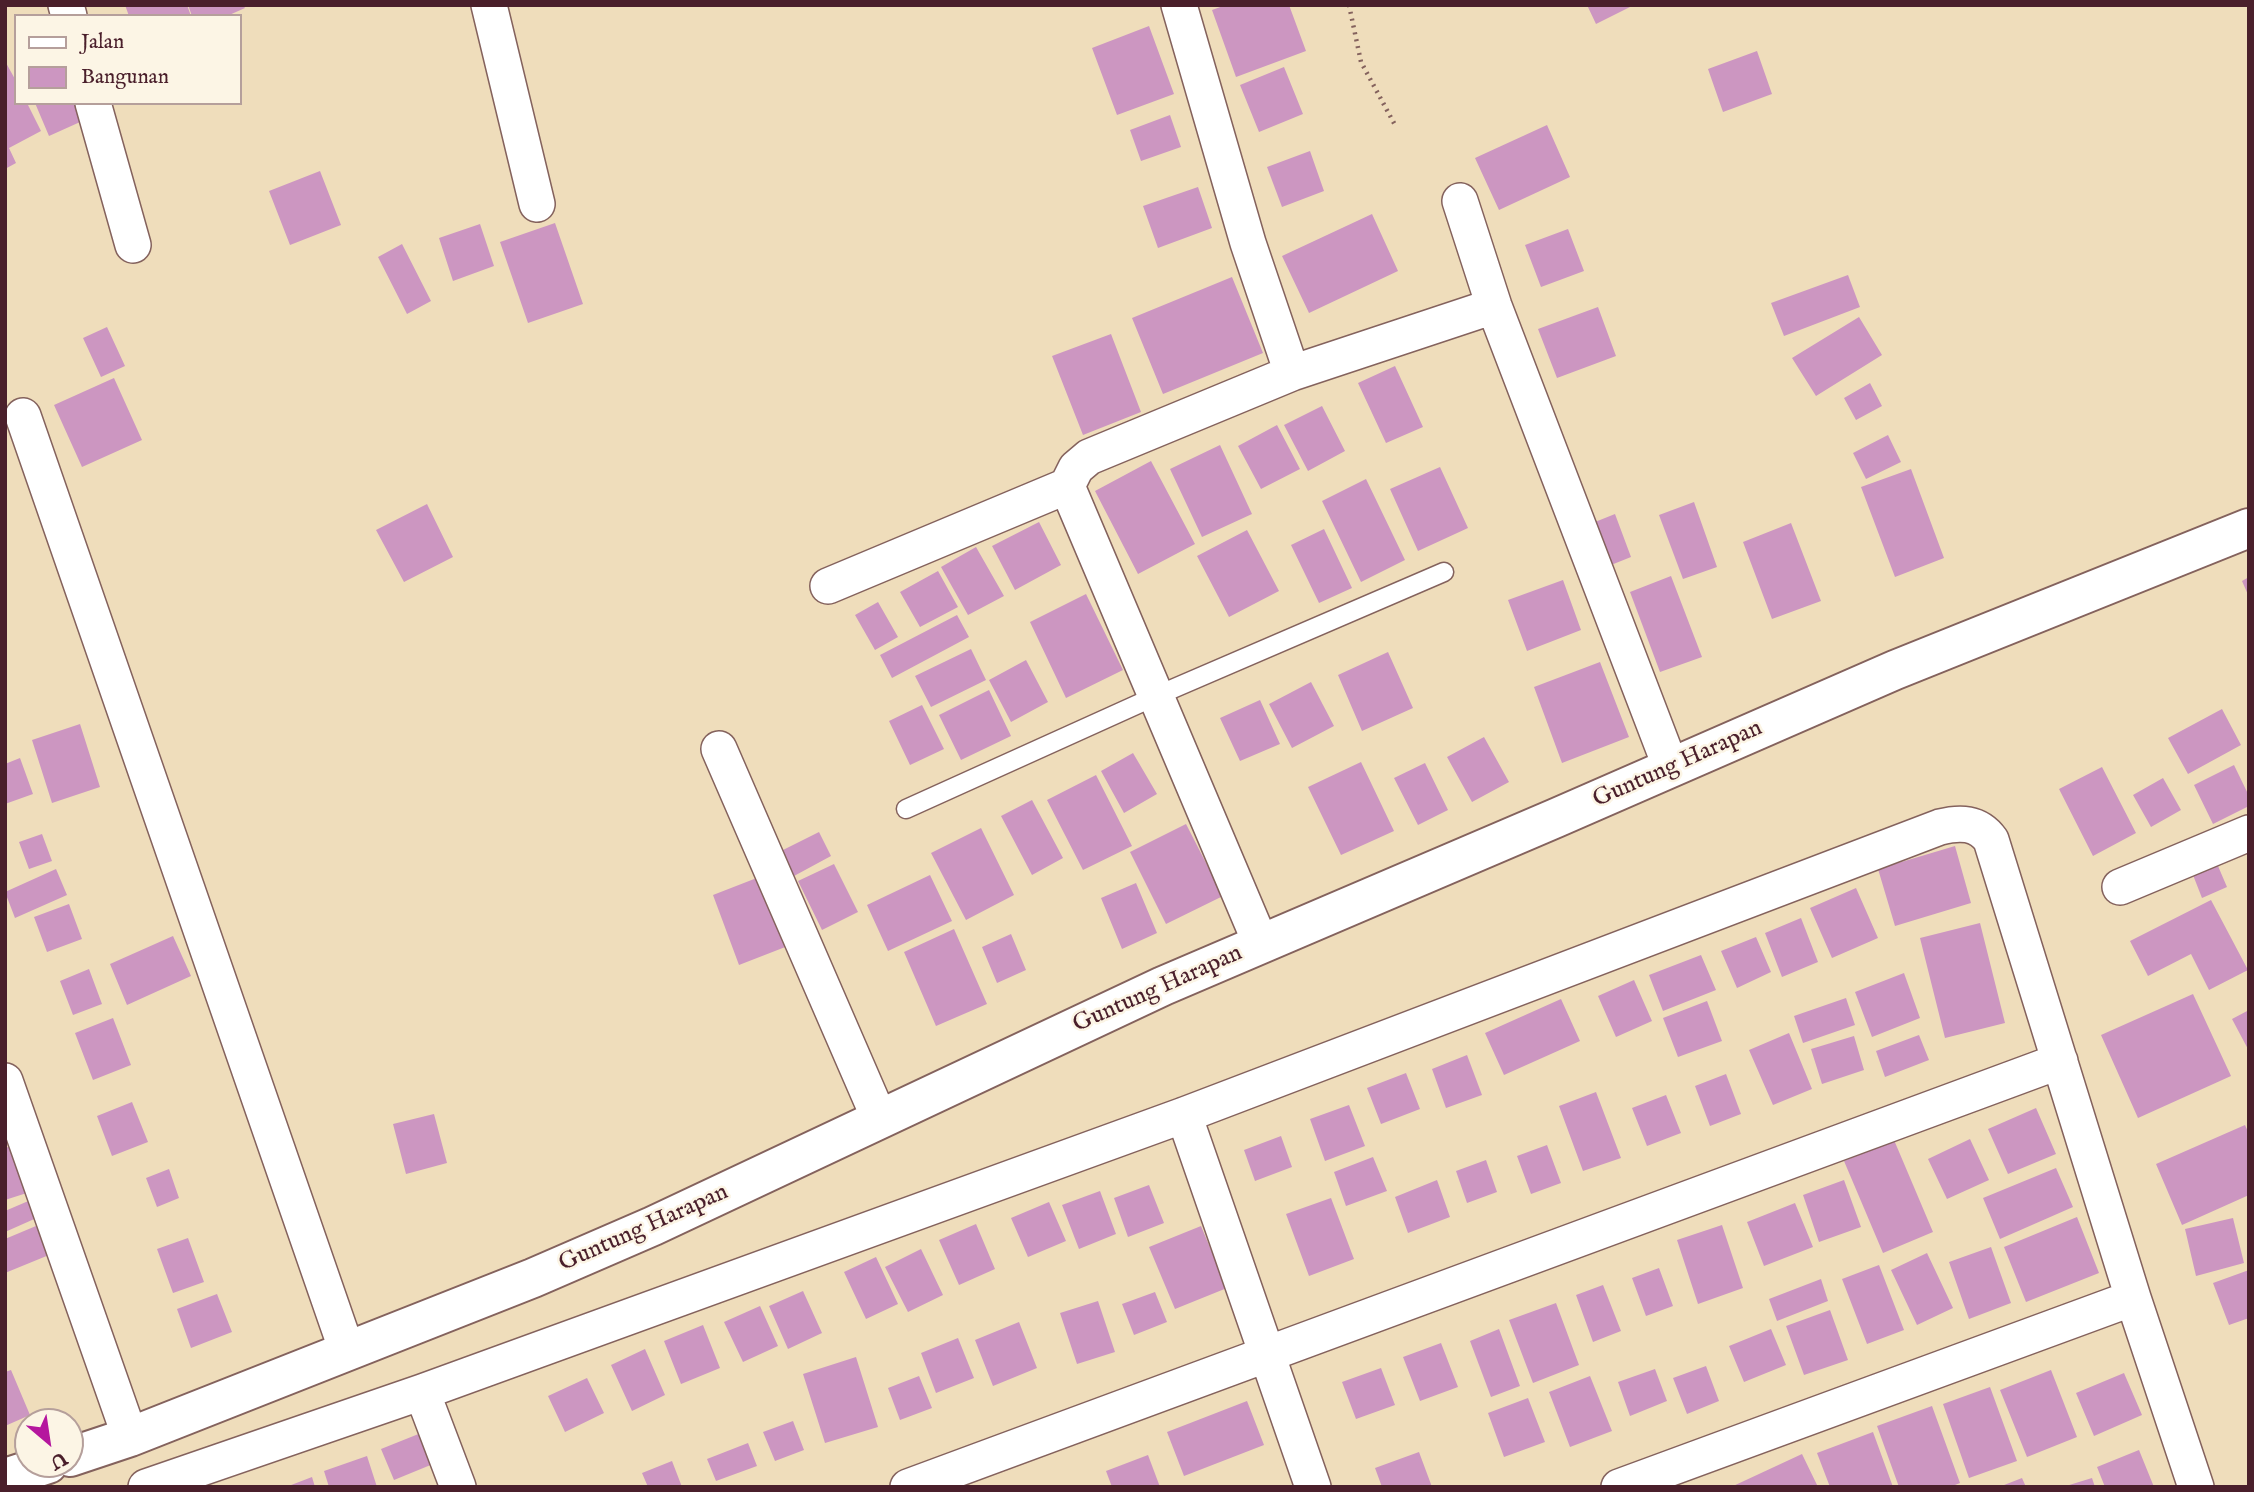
<!DOCTYPE html>
<html>
<head>
<meta charset="utf-8">
<style>
	body { margin:0 }
	#map { position:relative; width:2254px; height:1492px; overflow:hidden; background:#efddbb; font-family:"IM FELL English",serif }
	canvas { display:block }
	.frame { position:absolute; inset:0; border:7px solid #4a1f2b; pointer-events:none }
	.legend { position:absolute; left:14px; top:14px; width:228px; height:91px; box-sizing:border-box; background:#fcf5e5; border:2px solid #b59f9b; margin:0; padding:9px 12px; list-style:none; font-size:21px; color:#4a1f2b }
	.legend li { display:flex; align-items:center; gap:14px; height:35px }
	.legend b { width:35px; border:2px solid #b59f9b }
	.north { position:absolute; left:14px; top:1408px; width:70px; height:70px; box-sizing:border-box; background:#fcf5e5; border:2px solid #b59f9b; border-radius:50%; rotate:151deg; font-size:19px; font-weight:700; line-height:28px; text-align:center; color:#4a1f2b }
	.north::after { content:''; display:block; margin:auto; width:24px; height:32px; background:#b5179e; clip-path:polygon(50% 0,100% 100%,50% 72%,0 100%) }
</style>
</head>
<body>
<div id="map">
<canvas width="2254" height="1492"></canvas>
<div class="frame"></div>
<ul class="legend">
<li><b style="height:9px;background:#fff"></b>Jalan</li>
<li><b style="height:19px;background:#cc96c1"></b>Bangunan</li>
</ul>
<div class="north">U</div>
</div>
<script>
const g = document.querySelector('canvas').getContext('2d');
g.lineJoin = 'round';
function fill(path, color) {
  g.fillStyle = color;
  g.fill(path, 'evenodd');
}
function trace(path, color, width, dash) {
  g.strokeStyle = color;
  g.lineWidth = width;
  g.lineCap = dash ? 'butt' : 'round';
  g.setLineDash(dash || []);
  g.stroke(path);
}
function drawText(font, color, halo, rows, align = 'center') {
  g.font = font + ' "IM FELL English",serif';
  g.lineWidth = 5;
  g.setLineDash([]);
  g.textBaseline = 'middle';
  g.strokeStyle = halo;
  g.fillStyle = color;
  for (const [text, x, y, turn = 0] of rows) {
    g.save();
    g.translate(x, y);
    g.rotate((+turn || 0) * Math.PI / 180);
    g.textAlign = isNaN(turn) ? turn : align;
    if (halo) g.strokeText(text, 0, 0);
    g.fillText(text, 0, 0);
    g.restore();
  }
}
fill(new Path2D(`
	M 125,5 L 187,5 L 191,16 L 129,16 Z
	M 188,5 L 243,5 L 245,8 L 227,16 L 192,16 Z
	M 1226,5 L 1289,5 L 1306,51 L 1236,77 L 1212,10 Z
	M 1587,5 L 1634,5 L 1596,24 Z
	M 1149,26 L 1174,94 L 1117,115 L 1092,48 Z
	M 1757,51 L 1772,94 L 1723,112 L 1708,69 Z
	M 5,61 L 16,81 L 16,103 L 27,103 L 41,131 L 9,148 L 16,163 L 5,169 Z
	M 1284,67 L 1303,114 L 1259,132 L 1240,85 Z
	M 35,103 L 82,103 L 89,118 L 49,136 Z
	M 1170,115 L 1181,147 L 1141,161 L 1130,130 Z
	M 1547,125 L 1570,177 L 1499,210 L 1475,158 Z
	M 1310,151 L 1324,191 L 1282,207 L 1267,167 Z
	M 320,171 L 341,225 L 290,245 L 269,191 Z
	M 1198,187 L 1212,228 L 1158,248 L 1143,206 Z
	M 1372,214 L 1398,271 L 1309,313 L 1282,256 Z
	M 555,223 L 583,304 L 528,323 L 500,242 Z
	M 480,224 L 494,266 L 453,281 L 439,238 Z
	M 1568,229 L 1584,271 L 1541,287 L 1525,245 Z
	M 402,244 L 431,301 L 407,314 L 378,257 Z
	M 1848,275 L 1860,307 L 1784,336 L 1771,303 Z
	M 1232,277 L 1263,353 L 1163,394 L 1132,318 Z
	M 1598,307 L 1616,356 L 1557,378 L 1538,329 Z
	M 1859,317 L 1882,355 L 1816,396 L 1792,358 Z
	M 107,327 L 125,366 L 101,377 L 83,338 Z
	M 1111,334 L 1141,412 L 1083,435 L 1052,356 Z
	M 1395,366 L 1423,427 L 1386,443 L 1358,383 Z
	M 114,378 L 142,440 L 82,467 L 54,405 Z
	M 1870,383 L 1882,406 L 1856,420 L 1844,398 Z
	M 1322,406 L 1345,451 L 1308,471 L 1284,425 Z
	M 1277,425 L 1300,469 L 1261,489 L 1238,446 Z
	M 1888,435 L 1901,462 L 1866,479 L 1853,453 Z
	M 1220,445 L 1252,514 L 1202,537 L 1170,469 Z
	M 1151,461 L 1195,544 L 1138,574 L 1095,491 Z
	M 1440,467 L 1468,528 L 1418,551 L 1390,489 Z
	M 1911,469 L 1944,558 L 1895,577 L 1861,487 Z
	M 1366,479 L 1405,560 L 1361,582 L 1322,501 Z
	M 1694,502 L 1717,567 L 1683,579 L 1659,515 Z
	M 427,504 L 453,557 L 404,582 L 376,530 Z
	M 1615,514 L 1631,557 L 1601,569 L 1585,526 Z
	M 1039,522 L 1061,565 L 1015,590 L 992,546 Z
	M 1791,523 L 1821,601 L 1772,619 L 1743,542 Z
	M 1324,529 L 1352,588 L 1319,603 L 1291,545 Z
	M 1247,530 L 1279,591 L 1229,617 L 1197,556 Z
	M 976,547 L 1004,596 L 968,615 L 941,567 Z
	M 938,571 L 958,607 L 920,627 L 900,592 Z
	M 1671,576 L 1702,657 L 1660,672 L 1630,592 Z
	M 2249,577 L 2249,597 L 2242,581 Z
	M 1563,580 L 1581,630 L 1527,651 L 1508,600 Z
	M 1086,594 L 1123,670 L 1066,698 L 1030,622 Z
	M 878,602 L 898,637 L 875,650 L 855,615 Z
	M 957,615 L 969,637 L 892,678 L 880,655 Z
	M 971,649 L 986,680 L 931,707 L 915,676 Z
	M 1388,652 L 1413,708 L 1362,731 L 1338,675 Z
	M 1026,660 L 1048,702 L 1011,722 L 989,680 Z
	M 1600,662 L 1629,737 L 1562,763 L 1534,687 Z
	M 1311,682 L 1334,726 L 1292,748 L 1269,704 Z
	M 989,690 L 1011,736 L 961,760 L 939,715 Z
	M 1260,700 L 1280,744 L 1240,761 L 1220,718 Z
	M 922,705 L 944,749 L 910,765 L 889,721 Z
	M 2222,709 L 2241,745 L 2188,774 L 2168,738 Z
	M 80,724 L 100,787 L 52,803 L 32,740 Z
	M 1484,737 L 1509,782 L 1472,802 L 1447,757 Z
	M 1133,753 L 1157,794 L 1124,813 L 1101,771 Z
	M 20,758 L 33,794 L 5,804 L 5,764 Z
	M 1361,762 L 1394,831 L 1341,855 L 1308,787 Z
	M 1425,763 L 1448,810 L 1418,825 L 1394,778 Z
	M 2234,765 L 2249,796 L 2249,806 L 2213,824 L 2194,785 Z
	M 2102,767 L 2136,833 L 2093,856 L 2059,789 Z
	M 1096,775 L 1132,846 L 1083,870 L 1047,800 Z
	M 2163,778 L 2181,810 L 2151,827 L 2133,795 Z
	M 1032,800 L 1063,858 L 1032,875 L 1001,816 Z
	M 1186,824 L 1223,896 L 1166,924 L 1130,852 Z
	M 981,828 L 1014,895 L 966,920 L 931,853 Z
	M 819,832 L 831,856 L 794,876 L 781,851 Z
	M 42,834 L 52,861 L 29,869 L 19,842 Z
	M 1955,846 L 1971,903 L 1895,926 L 1878,869 Z
	M 834,864 L 858,912 L 822,930 L 798,881 Z
	M 2218,866 L 2227,887 L 2202,898 L 2193,875 Z
	M 56,869 L 67,895 L 15,918 L 5,892 Z
	M 767,874 L 793,944 L 739,965 L 713,895 Z
	M 930,875 L 952,921 L 888,951 L 867,905 Z
	M 1136,883 L 1157,933 L 1122,949 L 1101,898 Z
	M 1856,888 L 1878,938 L 1832,958 L 1810,908 Z
	M 2211,900 L 2248,970 L 2209,990 L 2191,954 L 2148,976 L 2130,941 Z
	M 69,904 L 82,939 L 47,952 L 34,917 Z
	M 1801,918 L 1818,962 L 1782,977 L 1765,933 Z
	M 1980,923 L 2005,1023 L 1945,1038 L 1920,938 Z
	M 954,929 L 987,1004 L 936,1026 L 904,952 Z
	M 1011,934 L 1026,970 L 997,983 L 982,947 Z
	M 173,936 L 191,976 L 127,1005 L 110,964 Z
	M 1756,937 L 1771,972 L 1737,988 L 1721,951 Z
	M 1701,955 L 1716,990 L 1663,1011 L 1649,975 Z
	M 89,969 L 102,1004 L 73,1015 L 60,981 Z
	M 1904,973 L 1920,1018 L 1872,1037 L 1855,992 Z
	M 1634,980 L 1652,1021 L 1616,1037 L 1598,996 Z
	M 2193,994 L 2231,1076 L 2138,1118 L 2101,1035 Z
	M 1846,998 L 1855,1025 L 1803,1043 L 1794,1016 Z
	M 1561,999 L 1580,1041 L 1504,1075 L 1485,1033 Z
	M 1707,1001 L 1722,1041 L 1678,1057 L 1663,1018 Z
	M 2249,1010 L 2249,1051 L 2232,1019 Z
	M 113,1018 L 131,1065 L 93,1080 L 75,1033 Z
	M 1789,1033 L 1812,1089 L 1773,1105 L 1749,1050 Z
	M 1919,1035 L 1929,1060 L 1885,1077 L 1876,1051 Z
	M 1854,1036 L 1864,1070 L 1822,1084 L 1811,1049 Z
	M 1467,1055 L 1482,1095 L 1446,1108 L 1432,1069 Z
	M 1406,1073 L 1420,1109 L 1381,1124 L 1367,1088 Z
	M 1726,1074 L 1741,1114 L 1710,1126 L 1695,1086 Z
	M 1596,1092 L 1621,1158 L 1583,1171 L 1559,1106 Z
	M 1666,1095 L 1681,1133 L 1647,1146 L 1632,1108 Z
	M 132,1102 L 148,1142 L 112,1156 L 97,1116 Z
	M 1349,1105 L 1365,1146 L 1325,1161 L 1310,1119 Z
	M 2036,1108 L 2056,1154 L 2008,1174 L 1988,1129 Z
	M 434,1114 L 447,1163 L 406,1174 L 393,1124 Z
	M 2245,1125 L 2249,1134 L 2249,1195 L 2182,1225 L 2156,1164 Z
	M 1281,1136 L 1292,1167 L 1255,1181 L 1244,1150 Z
	M 1970,1139 L 1989,1180 L 1947,1199 L 1928,1159 Z
	M 1894,1140 L 1933,1232 L 1883,1253 L 1844,1161 Z
	M 18,1144 L 33,1191 L 5,1200 L 5,1148 Z
	M 1547,1145 L 1561,1183 L 1531,1194 L 1517,1156 Z
	M 1373,1157 L 1387,1191 L 1346,1206 L 1334,1172 Z
	M 1486,1160 L 1497,1192 L 1467,1203 L 1456,1171 Z
	M 2056,1168 L 2073,1207 L 2000,1239 L 1983,1198 Z
	M 169,1169 L 179,1198 L 157,1207 L 146,1178 Z
	M 1437,1180 L 1450,1217 L 1408,1233 L 1395,1197 Z
	M 1844,1180 L 1861,1227 L 1819,1242 L 1803,1195 Z
	M 1149,1185 L 1164,1223 L 1128,1237 L 1114,1198 Z
	M 1100,1191 L 1116,1234 L 1079,1249 L 1062,1205 Z
	M 1331,1198 L 1354,1259 L 1309,1276 L 1286,1214 Z
	M 33,1199 L 41,1216 L 5,1232 L 5,1211 Z
	M 1049,1202 L 1066,1241 L 1028,1257 L 1011,1218 Z
	M 1795,1203 L 1813,1247 L 1764,1266 L 1747,1222 Z
	M 2077,1217 L 2099,1273 L 2026,1302 L 2004,1247 Z
	M 2233,1218 L 2244,1263 L 2196,1276 L 2185,1229 Z
	M 976,1224 L 995,1269 L 959,1285 L 939,1240 Z
	M 1722,1225 L 1743,1288 L 1698,1304 L 1677,1240 Z
	M 36,1226 L 49,1255 L 5,1273 L 5,1239 Z
	M 1201,1226 L 1227,1288 L 1175,1309 L 1149,1247 Z
	M 188,1238 L 204,1282 L 173,1293 L 157,1249 Z
	M 1991,1247 L 2011,1303 L 1969,1319 L 1949,1262 Z
	M 921,1249 L 943,1295 L 908,1312 L 885,1267 Z
	M 1927,1253 L 1953,1308 L 1917,1325 L 1891,1270 Z
	M 876,1257 L 898,1304 L 866,1319 L 844,1272 Z
	M 1879,1265 L 1904,1330 L 1867,1344 L 1842,1279 Z
	M 1659,1268 L 1673,1306 L 1646,1316 L 1632,1278 Z
	M 2249,1270 L 2249,1318 L 2229,1325 L 2213,1283 Z
	M 1821,1279 L 1828,1301 L 1777,1321 L 1769,1299 Z
	M 1603,1285 L 1621,1331 L 1593,1342 L 1576,1295 Z
	M 803,1291 L 822,1333 L 788,1349 L 769,1306 Z
	M 1155,1292 L 1167,1322 L 1134,1335 L 1122,1304 Z
	M 217,1294 L 232,1332 L 191,1348 L 177,1309 Z
	M 1098,1301 L 1115,1352 L 1077,1364 L 1060,1313 Z
	M 1556,1303 L 1579,1365 L 1533,1383 L 1509,1320 Z
	M 760,1306 L 778,1346 L 743,1362 L 724,1322 Z
	M 1830,1310 L 1848,1360 L 1804,1375 L 1786,1326 Z
	M 1019,1322 L 1037,1368 L 993,1386 L 975,1340 Z
	M 703,1325 L 720,1368 L 681,1384 L 664,1341 Z
	M 1499,1329 L 1520,1386 L 1491,1397 L 1470,1341 Z
	M 1771,1329 L 1786,1365 L 1744,1382 L 1729,1346 Z
	M 958,1338 L 974,1378 L 936,1393 L 921,1353 Z
	M 1441,1343 L 1458,1387 L 1420,1401 L 1403,1357 Z
	M 645,1349 L 665,1395 L 632,1411 L 611,1365 Z
	M 856,1357 L 878,1427 L 825,1443 L 803,1374 Z
	M 1706,1366 L 1719,1401 L 1687,1414 L 1673,1378 Z
	M 1381,1368 L 1395,1405 L 1356,1419 L 1342,1382 Z
	M 1655,1369 L 1667,1401 L 1630,1416 L 1618,1382 Z
	M 11,1370 L 30,1415 L 5,1426 L 5,1372 Z
	M 2051,1370 L 2077,1437 L 2027,1457 L 2000,1390 Z
	M 2124,1373 L 2142,1415 L 2094,1436 L 2076,1393 Z
	M 919,1376 L 932,1408 L 900,1420 L 888,1388 Z
	M 1590,1376 L 1612,1431 L 1570,1447 L 1549,1392 Z
	M 587,1378 L 604,1413 L 565,1432 L 548,1396 Z
	M 1990,1387 L 2017,1461 L 1969,1478 L 1943,1404 Z
	M 1528,1398 L 1545,1442 L 1504,1457 L 1488,1413 Z
	M 1247,1401 L 1264,1445 L 1184,1476 L 1167,1432 Z
	M 1932,1406 L 1960,1483 L 1950,1487 L 1899,1487 L 1877,1426 Z
	M 793,1421 L 804,1450 L 775,1461 L 763,1432 Z
	M 1873,1432 L 1893,1487 L 1830,1487 L 1817,1453 Z
	M 421,1433 L 433,1464 L 394,1480 L 381,1449 Z
	M 748,1443 L 757,1466 L 716,1481 L 707,1459 Z
	M 2139,1450 L 2154,1487 L 2105,1487 L 2097,1467 Z
	M 1419,1452 L 1432,1487 L 1382,1487 L 1375,1468 Z
	M 1802,1454 L 1818,1487 L 1731,1487 Z
	M 1148,1455 L 1160,1487 L 1112,1487 L 1106,1471 Z
	M 367,1456 L 377,1487 L 329,1487 L 324,1471 Z
	M 672,1461 L 682,1487 L 648,1487 L 642,1473 Z
	M 312,1477 L 315,1487 L 286,1487 Z
	M 2022,1478 L 2026,1487 L 1999,1487 Z
	M 2092,1478 L 2095,1487 L 2066,1487 L 2066,1486 Z`), '#cc96c1');
const lane = new Path2D(`
	M 906,809 L 1156,696 L 1444,572`);
const street = new Path2D(`
	M 66,5 L 69,16
	M 489,5 L 537,204
	M 1179,5 L 1248,243 L 1292,373
	M 93,103 L 133,245
	M 1460,201 L 1494,306 L 1671,768
	M 23,416 L 347,1351
	M 1067,486 L 1261,944
	M 828,586 L 1067,486 L 1076,468 L 1089,457 L 1292,373 L 1494,306
	M 719,749 L 880,1120
	M 2120,887 L 2249,833
	M 5,1081 L 130,1437
	M 1184,1115 L 1313,1487
	M 422,1392 L 458,1487
	M 146,1487 L 422,1392 L 1184,1115 L 1940,827 C 1960,822 1978,822 1991,840 L 2133,1298 L 2196,1487
	M 908,1487 L 2060,1061
	M 1619,1487 L 2133,1298`);
const secondary = new Path2D(`
	M 70,1457 L 130,1437 L 533,1278 L 653,1226 L 1163,986 L 1556,818 L 1895,670 L 2249,528
	M 5,1478 L 48,1464`);
trace(lane, '#84625d', 21);
trace(street, '#84625d', 38);
trace(secondary, '#84625d', 42);
trace(new Path2D(`
	M 1349,5 L 1361,62 L 1395,125`), '#84625d', 4.5, [2, 5]);
trace(lane, '#fff', 18);
trace(street, '#fff', 35);
trace(secondary, '#fff', 38);
drawText('24px', '#4a1f2b', '#fcf5e5', [
	["Guntung Harapan",1678,765,-24],
	["Guntung Harapan",1158,990,-24],
	["Guntung Harapan",644,1229,-24]
]);
</script>
</body>
</html>
